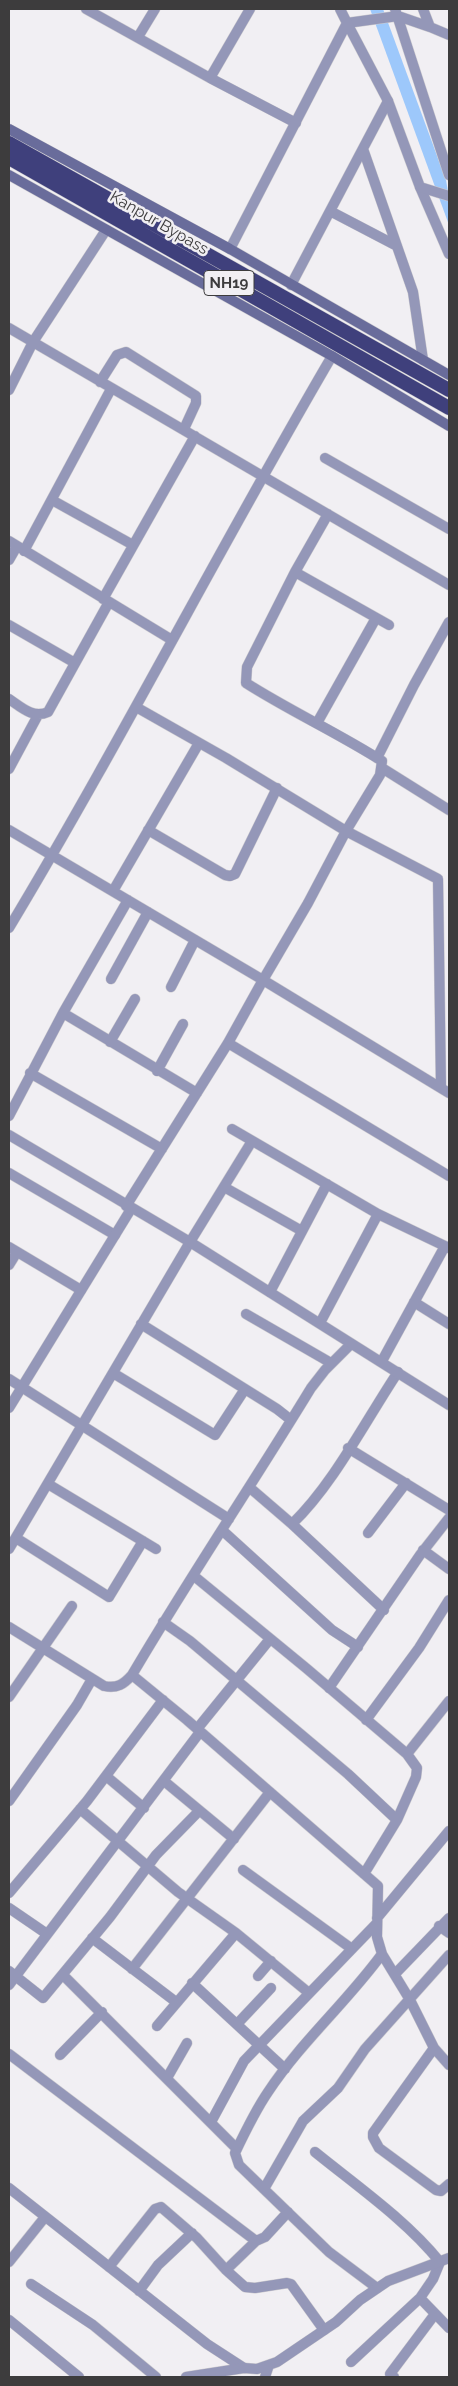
<!DOCTYPE html>
<html>
<head>
<meta charset="utf-8">
<style>
	body { margin:0 }
	#map { position:relative; width:458px; height:2386px; overflow:hidden; background:#f1eff3; font-family:Raleway,sans-serif }
	canvas { display:block }
	.frame { position:absolute; inset:0; border:10px solid #3d3c3d; pointer-events:none }
</style>
</head>
<body>
<div id="map">
<canvas width="458" height="2386"></canvas>
<div class="frame"></div>
</div>
<script>
const g = document.querySelector('canvas').getContext('2d');
g.lineJoin = 'round';
function fill(path, color) {
  g.fillStyle = color;
  g.fill(path, 'evenodd');
}
function trace(path, color, width, dash) {
  g.strokeStyle = color;
  g.lineWidth = width;
  g.lineCap = dash ? 'butt' : 'round';
  g.setLineDash(dash || []);
  g.stroke(path);
}
function drawText(font, color, halo, rows, align = 'center') {
  g.font = font + ' Raleway,sans-serif';
  g.lineWidth = 5;
  g.setLineDash([]);
  g.textBaseline = 'middle';
  g.strokeStyle = halo;
  g.fillStyle = color;
  for (const [text, x, y, turn = 0] of rows) {
    g.save();
    g.translate(x, y);
    g.rotate((+turn || 0) * Math.PI / 180);
    g.textAlign = isNaN(turn) ? turn : align;
    if (halo) g.strokeText(text, 0, 0);
    g.fillText(text, 0, 0);
    g.restore();
  }
}
fill(new Path2D(`
	M 370,9 L 383,9 L 446,180 L 449,197 L 449,225 Z`), '#9dc8fb');
const minor = new Path2D(`
	M 86,9 L 210,78 L 296,123
	M 395,9 L 449,175
	M 347,23 L 398,16 L 430,27 L 423,9
	M 430,27 L 449,35
	M 138,37 L 155,9
	M 210,78 L 250,9
	M 363,149 L 413,292 L 423,360
	M 420,187 L 449,254
	M 330,211 L 397,246
	M 291,285 L 388,101
	M 9,328 L 449,585
	M 100,382 L 117,355 L 126,352 L 196,396 L 196,403 L 184,429
	M 9,390 L 33,342 L 106,230
	M 325,458 L 449,529
	M 52,500 L 133,545
	M 9,541 L 172,640
	M 24,551 L 111,389
	M 9,560 L 17,546
	M 295,572 L 389,625
	M 103,599 L 195,436
	M 9,625 L 75,663
	M 9,699 C 21,707 33,719 48,712 L 109,602
	M 136,707 L 226,758 L 346,831 L 438,879 L 441,1088
	M 317,723 L 376,618
	M 377,758 L 414,685 L 449,622
	M 382,768 L 449,810
	M 9,769 L 38,715
	M 9,830 L 263,980 L 308,903 L 346,831 L 380,775 L 382,761 C 338,733 290,711 246,683 L 247,667 L 295,572 L 328,514
	M 148,830 L 225,875 L 230,876 L 235,874 L 277,788
	M 113,891 L 199,743
	M 9,928 C 122,740 221,545 332,356
	M 111,979 L 148,912
	M 171,987 L 195,940
	M 63,1013 L 128,900
	M 110,1042 L 135,999
	M 228,1043 L 449,1176
	M 157,1071 L 183,1024
	M 30,1073 L 162,1149
	M 9,1116 L 63,1013 L 197,1093
	M 232,1129 L 378,1214 L 449,1248
	M 9,1173 L 115,1235
	M 224,1187 L 302,1231
	M 126,1206 L 228,1043 L 263,980 L 449,1093
	M 9,1247 L 81,1290
	M 9,1265 L 17,1252
	M 270,1292 L 327,1184
	M 414,1302 L 449,1324
	M 246,1314 L 331,1363
	M 320,1323 L 378,1214
	M 141,1324 L 277,1409 L 291,1420
	M 382,1361 L 445,1246
	M 113,1373 L 215,1435 L 245,1389
	M 9,1379 L 229,1519
	M 348,1448 L 449,1510
	M 48,1484 L 156,1549
	M 249,1487 L 292,1524 L 384,1610
	M 292,1524 C 333,1485 366,1420 398,1372
	M 223,1531 L 332,1630 L 358,1647
	M 368,1533 L 406,1483
	M 16,1538 L 109,1597 L 143,1541
	M 9,1549 L 190,1242 L 252,1141
	M 423,1550 L 449,1569
	M 194,1576 L 306,1668 L 407,1754 L 417,1768 L 416,1777 L 397,1820 L 364,1874
	M 163,1622 L 190,1641 L 348,1774 L 397,1820
	M 9,1627 L 104,1686 C 117,1689 124,1684 132,1675 C 189,1578 252,1485 311,1388 L 325,1370 L 351,1344
	M 132,1675 L 187,1720 L 378,1886 L 377,1937 L 382,1954 L 410,2000 L 434,2048 L 449,2065
	M 329,1688 L 420,1555 L 449,1518
	M 9,1697 L 72,1606
	M 366,1720 L 419,1648 L 449,1600
	M 197,1729 L 270,1639
	M 407,1754 L 449,1701
	M 106,1776 L 144,1808
	M 164,1781 L 234,1839
	M 9,1801 L 77,1705 L 92,1679
	M 80,1809 L 178,1892 L 236,1933 L 309,1993
	M 243,1870 L 352,1949
	M 9,1893 L 87,1801 L 163,1700
	M 9,1908 L 47,1934
	M 377,1918 L 449,1831
	M 439,1926 L 449,1933
	M 92,1938 L 176,2002
	M 132,1969 L 270,1792
	M 9,1971 L 43,1998 L 110,1917 L 156,1855 L 199,1811
	M 395,1974 L 449,1918
	M 63,1975 L 237,2149
	M 258,1976 L 271,1961
	M 192,1983 L 285,2069
	M 9,1985 L 200,1732
	M 238,2023 L 271,1988
	M 157,2026 L 236,1933
	M 434,2048 L 373,2133 L 373,2137 L 379,2148 L 436,2190 L 441,2191 L 449,2184
	M 9,2054 L 256,2241 L 265,2237 L 288,2212
	M 60,2055 L 102,2012
	M 167,2078 L 187,2043
	M 211,2122 L 244,2061 L 377,1923
	M 315,2152 C 357,2186 406,2220 440,2262 L 433,2279 L 420,2298 L 351,2362
	M 9,2188 L 207,2344 L 244,2368
	M 264,2189 L 303,2121 L 338,2088 L 365,2049 L 449,1955
	M 9,2262 L 45,2217
	M 109,2267 L 155,2209 L 161,2207 L 197,2238 L 226,2270 L 245,2287 L 255,2288 L 287,2283 L 291,2284 L 324,2330
	M 226,2270 L 256,2241
	M 31,2284 L 93,2325 L 156,2377
	M 377,2288 L 329,2252 L 239,2165 L 235,2153 C 245,2132 255,2111 268,2092 C 301,2042 347,2002 382,1954
	M 139,2291 L 158,2265 L 192,2233
	M 420,2298 L 449,2328
	M 9,2320 L 79,2377
	M 394,2377 L 390,2374 L 435,2314`);
const tertiary = new Path2D(`
	M 347,23 L 388,101 L 420,187 L 449,196
	M 230,249 L 347,23 L 340,9
	M 9,1135 L 190,1242 L 449,1405
	M 9,1408 L 131,1209
	M 186,2377 L 244,2368 L 257,2369 L 277,2362 L 336,2322 L 360,2300 L 388,2281 L 449,2258
	M 265,2377 L 269,2365`);
const secondary = new Path2D(`
	M 9,129 L 230,249 L 449,375
	M 9,175 L 332,356 L 449,426`);
const trunk = new Path2D(`
	M 9,143 L 449,390
	M 9,158 L 449,408`);
trace(minor, '#cdcbcf', 11);
trace(tertiary, '#cdcbcf', 11);
trace(secondary, '#cdcbcf', 11);
trace(trunk, '#cdcbcf', 15);
trace(minor, '#9497b8', 10);
trace(tertiary, '#9497b8', 10);
trace(secondary, '#696c9b', 10);
trace(trunk, '#3f407c', 14);
for (const [x, y, w] of [
	[229,283,50]
]) {
  const box = new Path2D();
  box.roundRect(x - w / 2, y - 12.5, w, 25, 4);
  g.fillStyle = '#f1eff3';
  g.fill(box);
  trace(box, '#3d3c3d', 1);
}
drawText('bold 15px', '#3d3c3d', null, [
	["NH19",229,283]
]);
drawText('16px', '#3d3c3d', '#f1eff3', [
	["Kanpur Bypass",159,223,30]
]);
</script>
</body>
</html>
